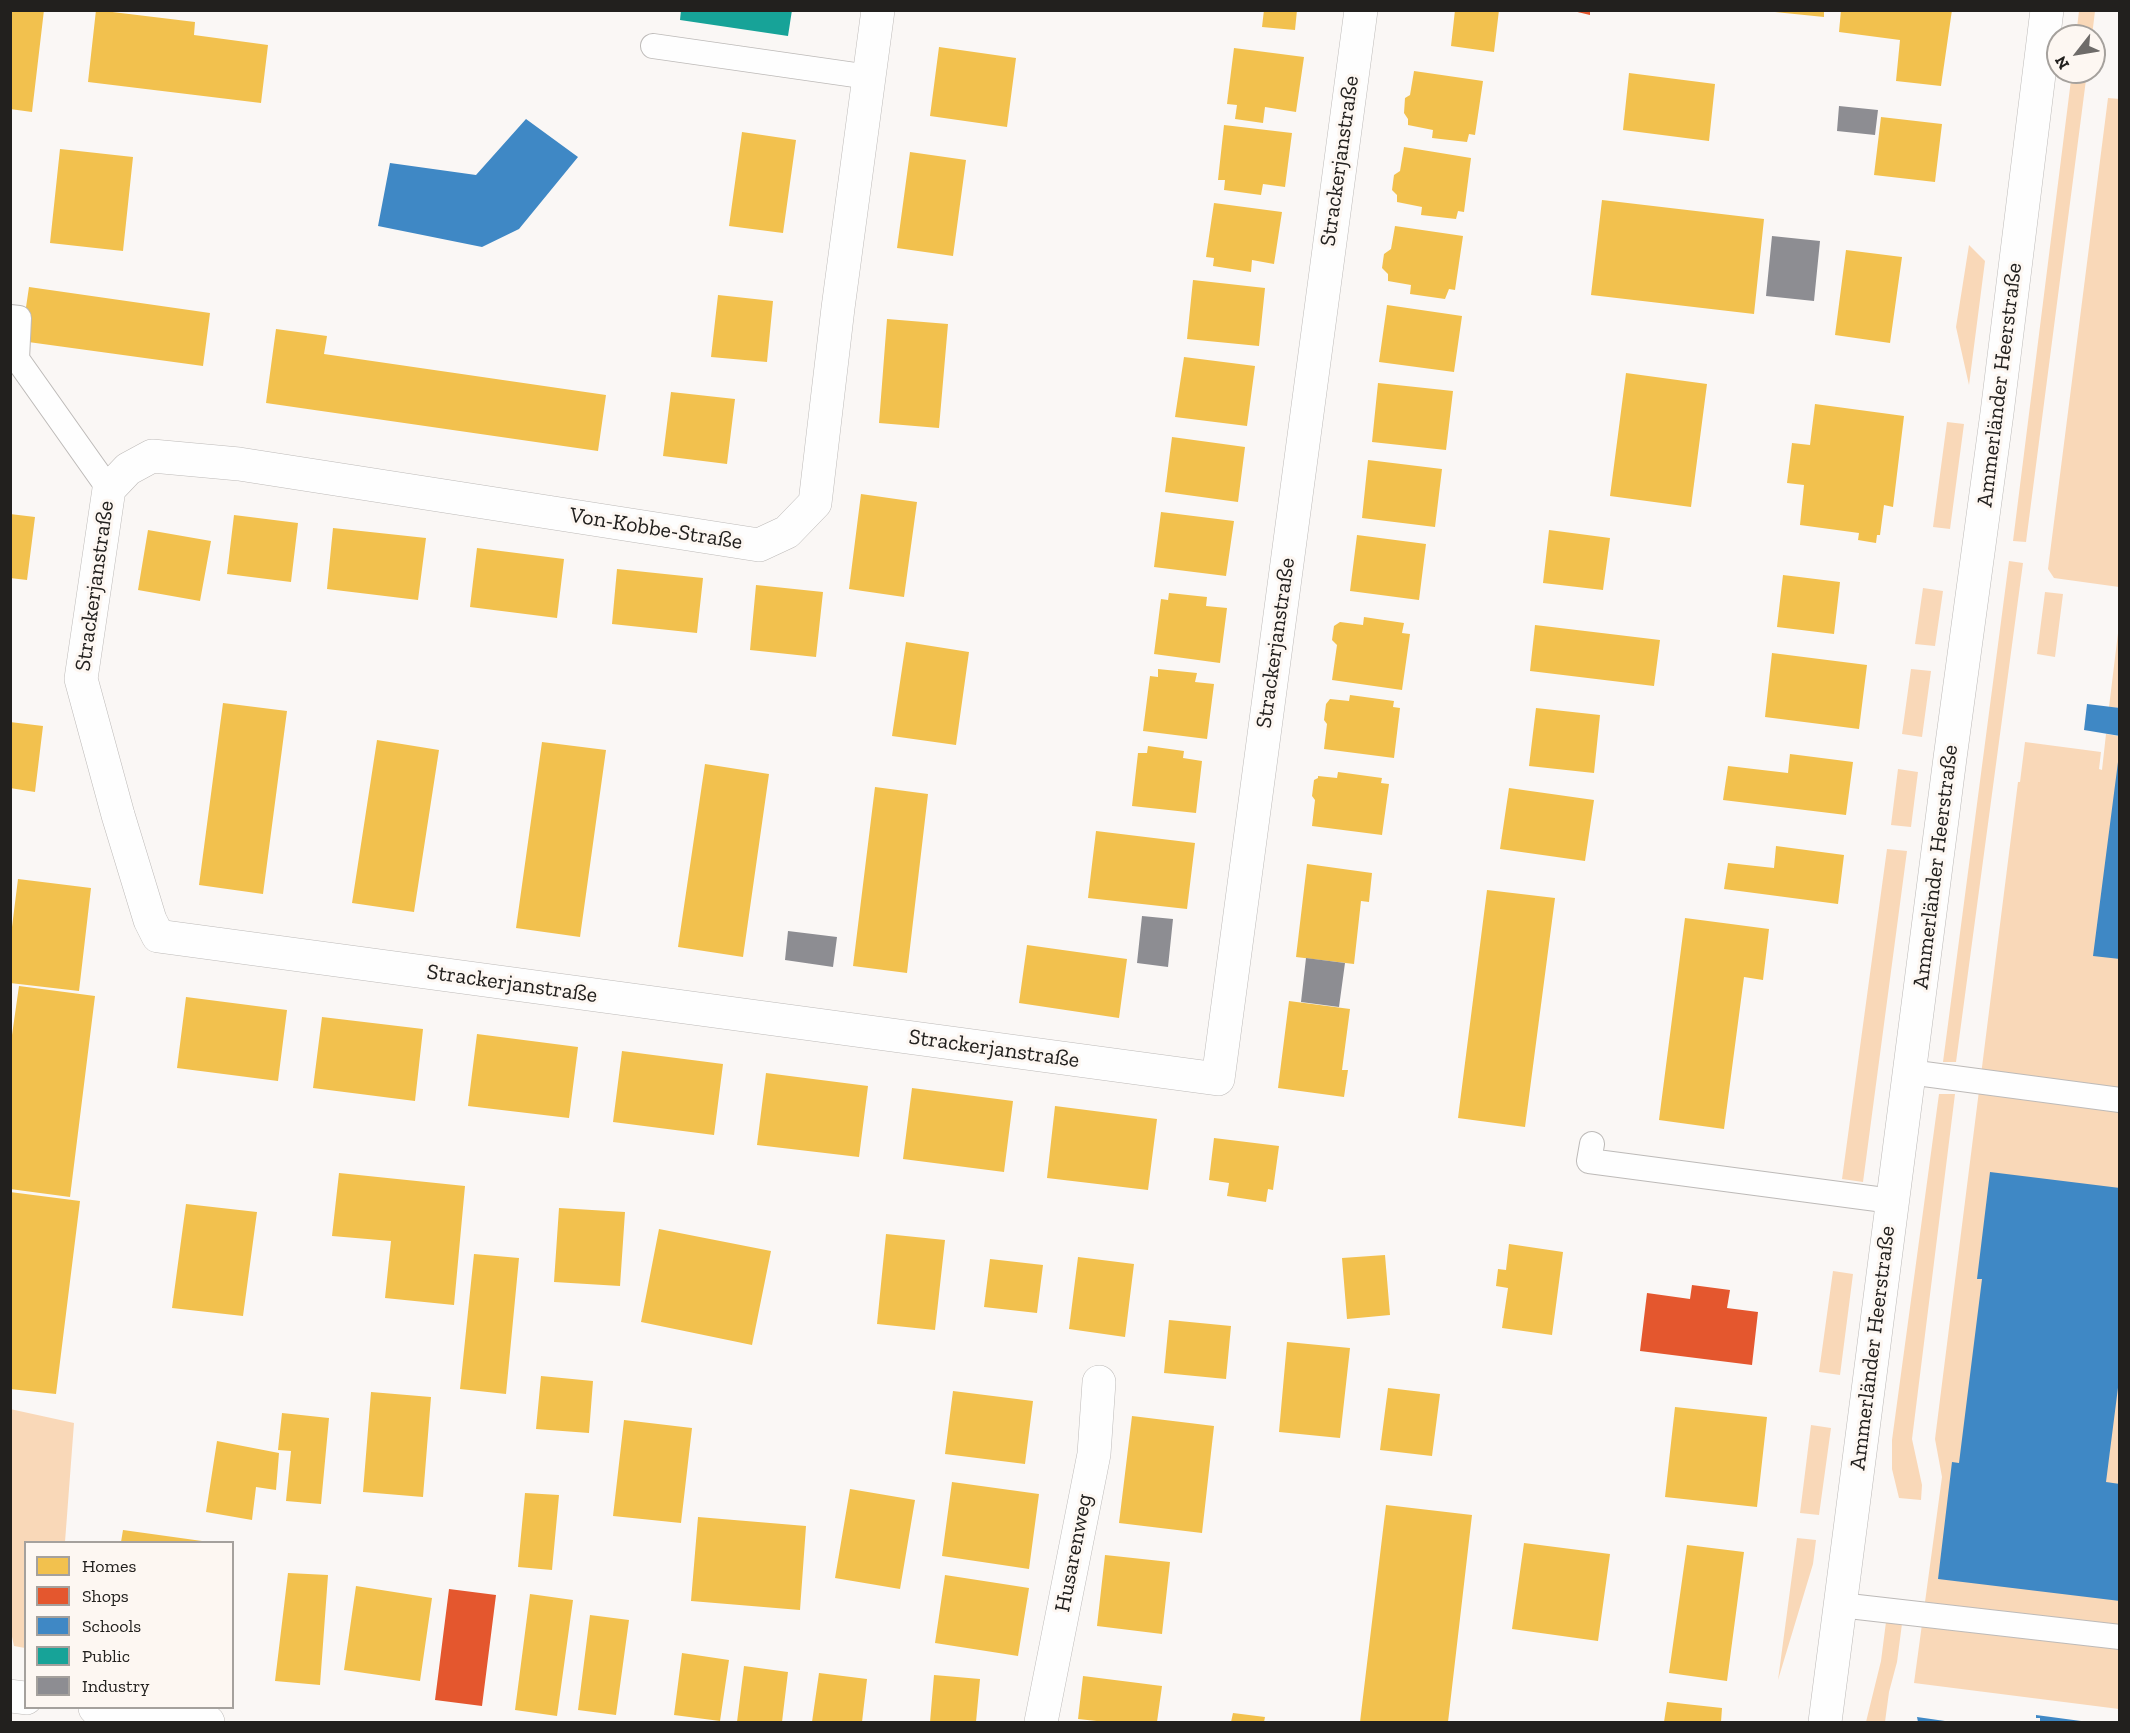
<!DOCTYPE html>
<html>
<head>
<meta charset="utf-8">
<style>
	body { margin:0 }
	#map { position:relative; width:2130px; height:1733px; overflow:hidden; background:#faf7f5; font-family:"Zilla Slab",serif }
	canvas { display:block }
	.frame { position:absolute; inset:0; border:12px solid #22201e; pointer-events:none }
	.legend { position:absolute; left:24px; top:1541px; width:210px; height:168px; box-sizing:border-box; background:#fdf7f2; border:2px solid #a5a19d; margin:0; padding:8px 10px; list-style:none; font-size:18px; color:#22201e }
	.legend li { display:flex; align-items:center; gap:12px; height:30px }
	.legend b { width:30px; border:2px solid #a5a19d }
	.north { position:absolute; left:2046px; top:24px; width:60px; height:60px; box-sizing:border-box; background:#fdf7f2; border:2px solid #a5a19d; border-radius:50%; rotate:239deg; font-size:16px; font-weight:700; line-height:24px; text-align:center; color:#22201e }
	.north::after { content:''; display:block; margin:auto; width:21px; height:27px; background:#6e6b69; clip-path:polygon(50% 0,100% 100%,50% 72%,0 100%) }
</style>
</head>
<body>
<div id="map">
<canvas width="2130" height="1733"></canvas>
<div class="frame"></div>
<ul class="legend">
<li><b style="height:16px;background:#f2c14e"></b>Homes</li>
<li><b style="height:16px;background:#e4572e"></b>Shops</li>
<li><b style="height:16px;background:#3f88c5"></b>Schools</li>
<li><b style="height:16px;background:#17a398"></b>Public</li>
<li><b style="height:16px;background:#8d8d92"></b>Industry</li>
</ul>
<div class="north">N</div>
</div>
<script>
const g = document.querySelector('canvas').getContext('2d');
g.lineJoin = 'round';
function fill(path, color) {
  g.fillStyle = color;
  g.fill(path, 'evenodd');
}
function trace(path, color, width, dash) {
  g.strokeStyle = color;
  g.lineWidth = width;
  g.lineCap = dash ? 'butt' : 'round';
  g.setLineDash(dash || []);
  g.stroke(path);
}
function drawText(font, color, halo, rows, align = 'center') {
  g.font = font + ' "Zilla Slab",serif';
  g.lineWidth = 6;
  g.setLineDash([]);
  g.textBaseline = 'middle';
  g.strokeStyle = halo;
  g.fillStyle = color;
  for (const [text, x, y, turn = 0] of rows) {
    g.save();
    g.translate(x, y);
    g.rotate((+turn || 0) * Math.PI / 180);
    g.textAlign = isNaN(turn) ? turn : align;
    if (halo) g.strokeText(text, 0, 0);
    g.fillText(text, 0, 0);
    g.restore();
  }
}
fill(new Path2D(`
	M 2079,11 L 2095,11 L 2092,36 L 2076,36 Z
	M 2072,72 L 2087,72 L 2026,542 L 2013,541 Z
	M 2108,98 L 2120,99 L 2119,587 L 2054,578 L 2048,569 Z
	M 1969,245 L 1985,261 L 1969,385 L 1956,327 Z
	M 1947,422 L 1964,424 L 1950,529 L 1933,527 Z
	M 2009,561 L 2023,563 L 1956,1062 L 1943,1062 Z
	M 1923,588 L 1943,591 L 1935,646 L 1915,644 Z
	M 2045,592 L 2063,594 L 2055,657 L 2037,654 Z
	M 2119,625 L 2119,708 L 2109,707 Z
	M 1911,669 L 1931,671 L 1922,737 L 1902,734 Z
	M 2106,734 L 2119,736 L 2119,1709 L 1914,1683 L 1942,1477 L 1935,1439 L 2018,782 L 2020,782 L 2025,742 L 2101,752 L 2099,769 L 2102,770 Z
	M 1898,769 L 1918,772 L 1911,827 L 1891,825 Z
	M 1887,849 L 1907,851 L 1863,1182 L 1842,1179 Z
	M 1939,1094 L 1955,1094 L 1912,1439 L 1922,1485 L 1921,1500 L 1899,1498 L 1892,1469 L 1892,1440 Z
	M 1833,1271 L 1853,1274 L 1840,1375 L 1819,1372 Z
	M 10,1409 L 74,1423 L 65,1542 L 26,1542 L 25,1648 L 14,1646 L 11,1632 Z
	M 1811,1425 L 1831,1428 L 1819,1515 L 1800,1513 Z
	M 1797,1538 L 1816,1540 L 1813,1564 L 1778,1680 Z
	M 1887,1614 L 1903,1616 L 1897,1662 L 1889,1692 L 1885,1722 L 1866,1722 L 1881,1661 Z`), '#f9d8b8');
fill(new Path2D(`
	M 10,10 L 44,10 L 32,112 L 10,109 Z
	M 96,10 L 195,22 L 194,35 L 268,45 L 261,103 L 88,82 Z
	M 1264,10 L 1297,10 L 1295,30 L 1262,27 Z
	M 1455,10 L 1499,10 L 1494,52 L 1451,46 Z
	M 1775,10 L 1824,10 L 1824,17 L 1775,12 Z
	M 1841,10 L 1952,10 L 1941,86 L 1896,81 L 1900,40 L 1839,32 Z
	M 939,47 L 1016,58 L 1007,127 L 930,116 Z
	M 1234,48 L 1304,57 L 1296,112 L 1265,107 L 1263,123 L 1235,119 L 1237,105 L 1227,104 Z
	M 1414,71 L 1483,81 L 1475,135 L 1469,134 L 1467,142 L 1432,138 L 1433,130 L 1408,125 L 1408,119 L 1404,113 L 1405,98 L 1410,95 Z
	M 1629,73 L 1715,84 L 1709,141 L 1623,130 Z
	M 1881,117 L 1942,124 L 1935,182 L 1874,175 Z
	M 1224,125 L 1292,133 L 1285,187 L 1263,184 L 1261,195 L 1224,190 L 1225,180 L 1218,180 Z
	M 742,132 L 796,140 L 783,233 L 729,226 Z
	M 1404,147 L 1471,158 L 1464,212 L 1458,211 L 1456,219 L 1421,215 L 1422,207 L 1397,202 L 1397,195 L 1392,190 L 1394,175 L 1400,171 Z
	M 60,149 L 133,157 L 123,251 L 50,243 Z
	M 910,152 L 966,160 L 953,256 L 897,248 Z
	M 1602,200 L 1764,219 L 1754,314 L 1591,295 Z
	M 1214,203 L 1282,212 L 1274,264 L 1252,260 L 1251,272 L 1213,266 L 1214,258 L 1206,257 Z
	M 1395,226 L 1463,236 L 1455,290 L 1449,289 L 1445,299 L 1410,294 L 1411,285 L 1388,281 L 1388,274 L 1382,268 L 1384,254 L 1391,249 Z
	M 1846,250 L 1902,257 L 1890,343 L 1835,335 Z
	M 1193,280 L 1265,288 L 1259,346 L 1187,339 Z
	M 29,287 L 210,313 L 203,366 L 21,341 Z
	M 718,295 L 773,301 L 767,362 L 711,357 Z
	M 1387,305 L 1462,316 L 1454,372 L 1379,362 Z
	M 887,319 L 948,324 L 939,428 L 879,423 Z
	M 276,329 L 327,336 L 324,354 L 606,395 L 598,451 L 266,403 Z
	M 1184,357 L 1255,366 L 1247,426 L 1175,417 Z
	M 1626,373 L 1707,384 L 1691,507 L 1610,496 Z
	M 1378,383 L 1453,391 L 1446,450 L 1372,442 Z
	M 671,392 L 735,399 L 727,464 L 663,456 Z
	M 1815,404 L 1904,416 L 1893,507 L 1884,505 L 1880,535 L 1877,535 L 1876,543 L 1858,540 L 1859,533 L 1800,525 L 1804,485 L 1787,483 L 1792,443 L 1810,445 Z
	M 1172,437 L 1245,447 L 1238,502 L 1165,492 Z
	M 1368,460 L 1442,469 L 1435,527 L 1362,518 Z
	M 861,494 L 917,502 L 904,597 L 849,589 Z
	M 1161,512 L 1234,521 L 1226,576 L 1154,567 Z
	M 10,514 L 35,517 L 27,580 L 10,578 Z
	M 234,515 L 298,523 L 291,582 L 227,574 Z
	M 333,528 L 426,538 L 418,600 L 327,589 Z
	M 148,530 L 211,541 L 200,601 L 138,590 Z
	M 1549,530 L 1610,538 L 1603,590 L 1543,583 Z
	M 1357,535 L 1426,544 L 1419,600 L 1350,591 Z
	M 477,548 L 564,559 L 557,618 L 470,607 Z
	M 617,569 L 703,578 L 697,633 L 612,624 Z
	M 1783,575 L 1840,582 L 1834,634 L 1777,627 Z
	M 756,585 L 823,592 L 816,657 L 750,650 Z
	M 1169,593 L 1207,597 L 1206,606 L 1227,608 L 1220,663 L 1154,654 L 1161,599 L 1168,600 Z
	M 1364,617 L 1404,623 L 1402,633 L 1410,634 L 1402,690 L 1332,680 L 1337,645 L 1332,640 L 1334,626 L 1340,622 L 1363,625 Z
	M 1535,625 L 1660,640 L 1654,686 L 1530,671 Z
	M 906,642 L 969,652 L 956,745 L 892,736 Z
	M 1772,653 L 1867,665 L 1859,729 L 1765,717 Z
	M 1158,669 L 1197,673 L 1195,682 L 1214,684 L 1207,739 L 1143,731 L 1150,676 L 1158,677 Z
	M 1350,695 L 1394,701 L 1393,707 L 1400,708 L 1394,758 L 1324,749 L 1327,724 L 1324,720 L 1326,704 L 1330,699 L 1349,701 Z
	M 223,703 L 287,711 L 263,894 L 199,885 Z
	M 1536,708 L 1600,715 L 1594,773 L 1529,766 Z
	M 10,722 L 43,726 L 35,792 L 10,788 Z
	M 377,740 L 439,750 L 414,912 L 352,903 Z
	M 542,742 L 606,750 L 580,937 L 516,928 Z
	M 1148,746 L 1184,751 L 1183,758 L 1202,761 L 1196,813 L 1132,806 L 1138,753 L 1147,753 Z
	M 1790,754 L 1853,762 L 1846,815 L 1723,800 L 1728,766 L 1788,773 Z
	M 705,764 L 769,774 L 743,957 L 678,947 Z
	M 1338,772 L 1382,778 L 1381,783 L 1389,784 L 1382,835 L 1312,826 L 1315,800 L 1312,796 L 1314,780 L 1318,778 L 1318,776 L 1337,778 Z
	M 875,787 L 928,794 L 907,973 L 853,966 Z
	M 1509,788 L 1594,800 L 1585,861 L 1500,849 Z
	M 1096,831 L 1195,843 L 1187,909 L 1088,898 Z
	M 1776,846 L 1844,855 L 1838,904 L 1724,889 L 1728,863 L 1774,868 Z
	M 1307,864 L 1372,873 L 1369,902 L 1361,901 L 1354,964 L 1296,957 Z
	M 18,879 L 91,888 L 79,991 L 10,983 L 10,943 Z
	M 1487,890 L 1555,898 L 1525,1127 L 1458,1118 Z
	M 1685,918 L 1769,929 L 1763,980 L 1744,977 L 1724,1129 L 1659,1120 Z
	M 1027,945 L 1127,959 L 1119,1018 L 1019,1003 Z
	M 19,986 L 95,996 L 70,1197 L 10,1189 L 10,1049 Z
	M 186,997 L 287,1010 L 278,1081 L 177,1068 Z
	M 1289,1001 L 1350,1009 L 1342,1070 L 1348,1070 L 1344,1097 L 1278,1088 Z
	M 322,1017 L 423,1029 L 415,1101 L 313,1088 Z
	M 477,1034 L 578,1047 L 569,1118 L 468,1106 Z
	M 622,1051 L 723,1064 L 714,1135 L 613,1122 Z
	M 766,1073 L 868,1086 L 859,1157 L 757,1145 Z
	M 912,1088 L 1013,1101 L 1004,1172 L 903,1159 Z
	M 1055,1106 L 1157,1119 L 1148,1190 L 1047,1178 Z
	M 1214,1138 L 1279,1146 L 1273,1190 L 1268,1189 L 1266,1202 L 1227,1196 L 1229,1183 L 1209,1180 Z
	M 339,1173 L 465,1186 L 454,1305 L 385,1298 L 391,1241 L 332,1236 Z
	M 10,1192 L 80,1201 L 56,1394 L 10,1389 Z
	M 186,1204 L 257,1212 L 243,1316 L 172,1308 Z
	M 559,1208 L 625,1212 L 620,1286 L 554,1282 Z
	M 659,1229 L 771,1251 L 752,1345 L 641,1322 Z
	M 886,1234 L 945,1240 L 935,1330 L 877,1324 Z
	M 1509,1244 L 1563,1252 L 1552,1335 L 1502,1328 L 1508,1288 L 1496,1286 L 1498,1269 L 1506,1270 Z
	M 474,1254 L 519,1258 L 506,1394 L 460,1389 Z
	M 1385,1255 L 1390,1315 L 1347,1319 L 1342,1258 Z
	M 1078,1257 L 1134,1264 L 1125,1337 L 1069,1329 Z
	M 990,1259 L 1043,1265 L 1037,1313 L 984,1307 Z
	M 1169,1320 L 1231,1326 L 1226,1379 L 1164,1373 Z
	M 1287,1342 L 1350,1348 L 1340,1438 L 1279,1432 Z
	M 541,1376 L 593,1381 L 589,1433 L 536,1429 Z
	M 1388,1388 L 1440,1394 L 1432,1456 L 1380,1450 Z
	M 953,1391 L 1033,1401 L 1025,1464 L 945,1454 Z
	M 371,1392 L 431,1397 L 423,1497 L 363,1492 Z
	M 1675,1407 L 1767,1417 L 1757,1507 L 1665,1497 Z
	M 282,1413 L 329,1418 L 321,1504 L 286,1501 L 291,1451 L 278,1450 Z
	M 1132,1416 L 1214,1426 L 1202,1533 L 1119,1523 Z
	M 624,1420 L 692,1428 L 681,1523 L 613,1516 Z
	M 217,1441 L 279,1453 L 276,1490 L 256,1487 L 252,1520 L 206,1512 Z
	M 952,1482 L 1039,1494 L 1029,1569 L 942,1556 Z
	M 850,1489 L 915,1500 L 900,1589 L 835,1578 Z
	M 525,1493 L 559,1495 L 552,1570 L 518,1567 Z
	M 1386,1505 L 1472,1515 L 1448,1722 L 1360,1722 Z
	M 698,1517 L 806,1526 L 800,1610 L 691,1601 Z
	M 123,1530 L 202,1541 L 202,1542 L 121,1542 Z
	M 1524,1543 L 1610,1554 L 1598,1641 L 1512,1629 Z
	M 1687,1545 L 1744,1552 L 1727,1681 L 1669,1673 Z
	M 1105,1555 L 1170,1562 L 1162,1634 L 1097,1626 Z
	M 288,1573 L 328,1575 L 320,1685 L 275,1681 Z
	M 945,1575 L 1029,1588 L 1018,1656 L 935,1643 Z
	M 356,1586 L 432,1598 L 420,1681 L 344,1670 Z
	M 530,1594 L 573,1600 L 557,1716 L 515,1710 Z
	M 590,1615 L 629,1620 L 616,1715 L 578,1710 Z
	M 682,1653 L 729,1660 L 720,1721 L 674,1715 Z
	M 744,1666 L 788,1672 L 782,1722 L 737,1722 Z
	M 819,1673 L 867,1679 L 862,1722 L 812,1722 Z
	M 934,1675 L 980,1679 L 976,1722 L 930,1722 Z
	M 1083,1676 L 1162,1686 L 1157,1722 L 1106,1722 L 1078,1719 Z
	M 1667,1702 L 1722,1708 L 1721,1722 L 1664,1722 Z
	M 1233,1713 L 1265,1717 L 1264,1722 L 1231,1722 Z`), '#f2c14e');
fill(new Path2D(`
	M 1569,10 L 1590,10 L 1590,15 Z
	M 1692,1285 L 1730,1290 L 1727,1308 L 1758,1312 L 1752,1365 L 1640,1351 L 1647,1293 L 1690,1299 Z
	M 449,1589 L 496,1595 L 482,1706 L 435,1700 Z`), '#e4572e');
fill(new Path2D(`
	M 526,119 L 578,157 L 519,229 L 482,247 L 378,226 L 390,163 L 476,175 Z
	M 2087,704 L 2120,708 L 2120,736 L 2084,730 Z
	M 2118,762 L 2120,762 L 2120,959 L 2093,956 Z
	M 1990,1172 L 2120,1188 L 2120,1372 L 2106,1482 L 2120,1484 L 2120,1601 L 1938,1579 L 1952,1462 L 1959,1463 L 1982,1279 L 1977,1279 Z
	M 2036,1715 L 2081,1721 L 2080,1722 L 2040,1722 L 2040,1718 L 2036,1718 Z
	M 1917,1717 L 1945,1721 L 1945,1722 L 1918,1722 Z`), '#3f88c5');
fill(new Path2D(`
	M 681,10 L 792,10 L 788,36 L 680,20 Z`), '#17a398');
fill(new Path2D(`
	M 1839,106 L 1878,110 L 1875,135 L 1837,131 Z
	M 1772,236 L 1820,241 L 1814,301 L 1766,296 Z
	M 1142,916 L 1173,919 L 1168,967 L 1137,963 Z
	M 788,931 L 837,937 L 833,967 L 785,960 Z
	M 1306,958 L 1345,963 L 1339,1007 L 1301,1002 Z`), '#8d8d92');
const lane = new Path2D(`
	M 653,46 L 869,77
	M 10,317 L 19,318 L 17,359 L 109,489
	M 1909,1072 L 2120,1100
	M 1592,1144 L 1589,1161 L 1892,1201
	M 1840,1605 L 2120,1637`);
const street = new Path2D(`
	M 878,10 L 838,308 L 815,503 L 787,532 L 759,545 L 239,464 L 152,456 L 128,469 L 109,489 L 81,679 L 118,815 L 150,920 L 158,936 L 1218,1079 L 1361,10
	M 10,1696 L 26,1698
	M 95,1708 L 208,1722
	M 1041,1722 L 1094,1454 L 1099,1382`);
const secondary = new Path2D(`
	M 1825,1722 L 1950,758 L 1997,413 L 2047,10`);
trace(lane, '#bdbab8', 26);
trace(street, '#bdbab8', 34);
trace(secondary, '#bdbab8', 34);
trace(lane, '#fefefe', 24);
trace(street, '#fefefe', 33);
trace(secondary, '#fefefe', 33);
drawText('22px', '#22201e', '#fdf7f2', [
	["Strackerjanstraße",1340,161,-82],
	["Ammerländer Heerstraße",2000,385,-83],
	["Von-Kobbe-Straße",656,529,9],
	["Strackerjanstraße",95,586,-82],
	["Strackerjanstraße",1276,643,-82],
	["Ammerländer Heerstraße",1936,867,-83],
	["Strackerjanstraße",512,984,8],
	["Strackerjanstraße",994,1049,8],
	["Ammerländer Heerstraße",1873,1348,-83],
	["Husarenweg",1074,1553,-79]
]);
</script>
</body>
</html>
